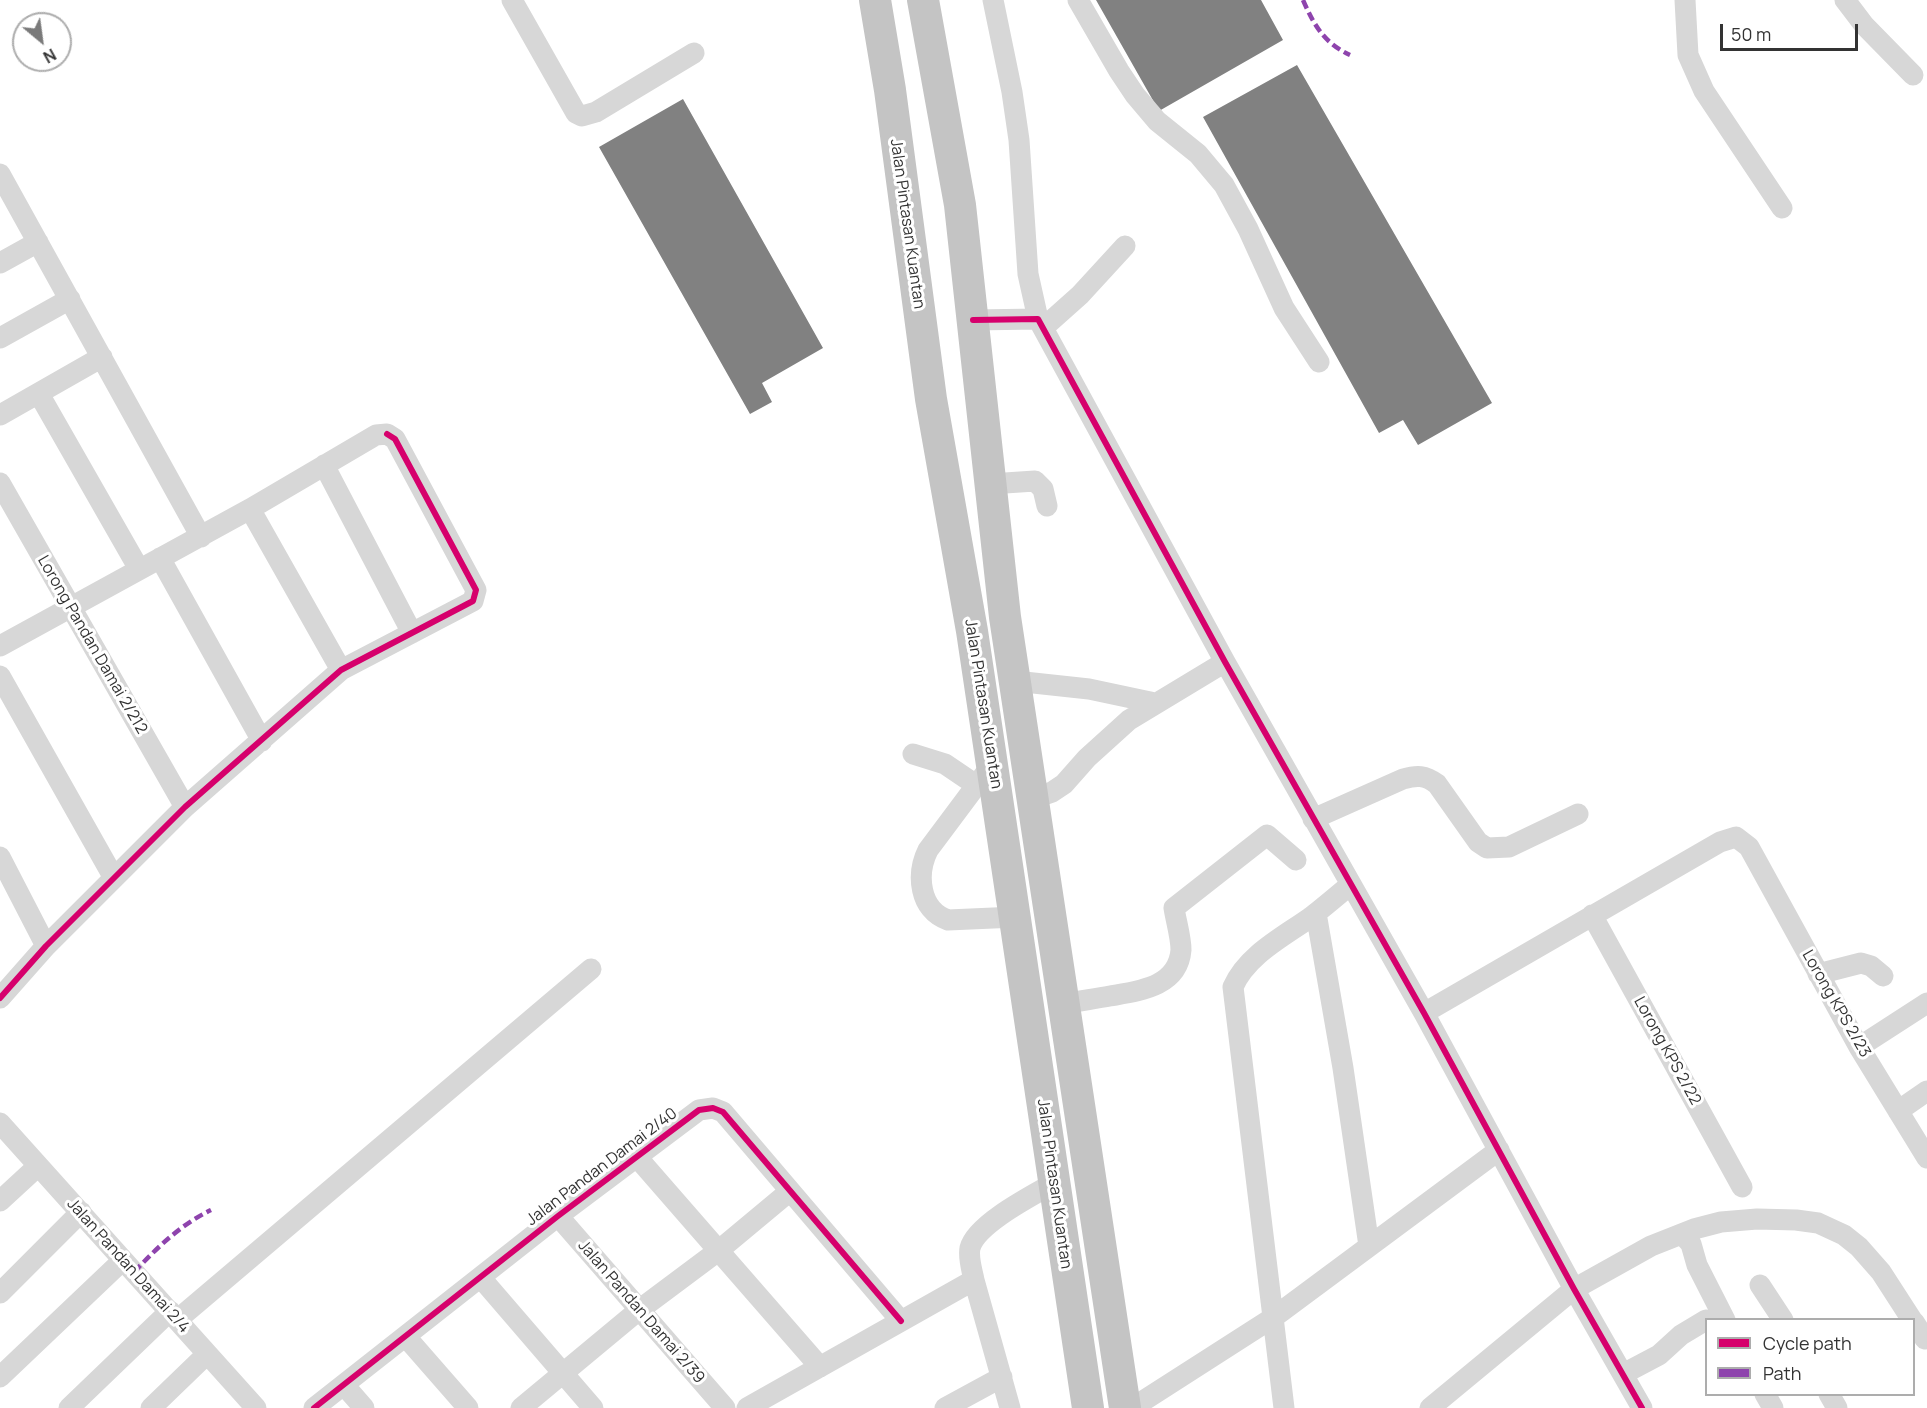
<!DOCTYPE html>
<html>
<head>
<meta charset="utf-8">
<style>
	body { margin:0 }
	#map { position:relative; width:1927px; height:1408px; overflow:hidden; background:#fff; font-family:Manrope,sans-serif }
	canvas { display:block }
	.legend { position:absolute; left:1705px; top:1318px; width:210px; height:78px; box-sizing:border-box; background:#fff; border:2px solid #adadad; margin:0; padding:8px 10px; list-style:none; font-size:18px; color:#333 }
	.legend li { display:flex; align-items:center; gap:12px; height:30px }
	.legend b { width:30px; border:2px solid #adadad }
	.north { position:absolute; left:12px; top:12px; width:60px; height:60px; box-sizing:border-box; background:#fff; border:2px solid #adadad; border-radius:50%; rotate:151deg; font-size:16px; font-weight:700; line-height:24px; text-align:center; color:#333 }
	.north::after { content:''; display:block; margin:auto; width:21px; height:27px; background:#7a7a7a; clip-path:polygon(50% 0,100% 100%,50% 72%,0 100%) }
	.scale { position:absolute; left:1720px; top:24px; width:138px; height:27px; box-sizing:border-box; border:3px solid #333; border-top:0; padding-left:8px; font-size:18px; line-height:21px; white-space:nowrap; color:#333; -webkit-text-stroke:4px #fff; paint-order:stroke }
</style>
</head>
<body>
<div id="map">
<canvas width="1927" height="1408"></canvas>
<ul class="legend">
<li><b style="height:8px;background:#d6006c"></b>Cycle path</li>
<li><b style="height:8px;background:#8e44ad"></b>Path</li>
</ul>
<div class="north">N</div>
<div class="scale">50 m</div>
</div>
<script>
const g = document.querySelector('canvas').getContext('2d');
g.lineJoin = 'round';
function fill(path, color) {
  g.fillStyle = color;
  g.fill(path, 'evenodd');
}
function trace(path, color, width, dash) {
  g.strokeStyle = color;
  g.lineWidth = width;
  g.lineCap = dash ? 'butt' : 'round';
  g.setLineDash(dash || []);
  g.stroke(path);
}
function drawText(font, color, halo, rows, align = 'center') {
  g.font = font + ' Manrope,sans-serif';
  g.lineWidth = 6;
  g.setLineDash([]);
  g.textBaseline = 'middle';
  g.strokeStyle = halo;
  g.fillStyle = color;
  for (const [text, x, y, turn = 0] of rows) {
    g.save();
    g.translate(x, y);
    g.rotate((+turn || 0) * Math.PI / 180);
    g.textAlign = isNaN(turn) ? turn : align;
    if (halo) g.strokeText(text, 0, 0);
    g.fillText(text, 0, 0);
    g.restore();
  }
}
fill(new Path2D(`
	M 1096,0 L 1261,0 L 1283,40 L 1159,111 Z
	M 1297,65 L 1492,403 L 1418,445 L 1403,420 L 1379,433 L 1203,117 Z
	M 683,99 L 823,348 L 762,383 L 772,402 L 750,414 L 599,147 Z`), '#818181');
trace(new Path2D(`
	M 512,0 L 576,113 L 582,116 L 596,112 L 694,53
	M 993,0 L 1012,92 L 1019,140 L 1028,274 L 1038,319
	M 1078,0 L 1119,71 L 1135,95 L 1157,121 L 1198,154 L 1224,185 L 1248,229 L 1284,308 L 1319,362
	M 1685,0 L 1688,55 L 1704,91 L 1782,208
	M 1845,0 L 1864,25 L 1913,75
	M 0,174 L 201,537
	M 0,263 L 38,242
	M 973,320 L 1038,319 L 1225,662 L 1424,1013 L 1574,1289 L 1642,1408
	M 1043,328 L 1080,295 L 1125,246
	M 0,338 L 70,299
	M 39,394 L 139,569
	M 0,415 L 102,357
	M 324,465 L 412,633
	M 0,483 L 185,807
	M 990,484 L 1035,481 L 1043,489 L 1047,506
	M 250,509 L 341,670
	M 160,558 L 262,741
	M 0,646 L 250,509 L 376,435 L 387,434 L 395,439 L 476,590 L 473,601 L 341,670 L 185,807 L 46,946 L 0,998
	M 0,676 L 114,878
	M 1015,681 L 1089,689 L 1155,703
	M 913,754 L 945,764 L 976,785
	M 993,763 L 928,850 C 916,874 919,910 948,920 L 1016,917
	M 1032,799 L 1052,792 L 1064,784 L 1087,758 L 1129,720 L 1225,662
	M 1313,819 L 1403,779 C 1417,775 1425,775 1437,784 L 1478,842 L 1487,848 L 1509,847 L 1578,814
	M 0,857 L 46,946
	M 1316,913 L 1343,1068 L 1369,1246
	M 1592,915 L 1742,1187
	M 1818,974 L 1861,963 L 1871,966 L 1883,976
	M 1064,1004 C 1079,1001 1094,999 1110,996 C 1139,991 1178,987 1181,950 C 1181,937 1176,921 1174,908 L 1267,835 L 1296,860
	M 1424,1013 L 1720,842 L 1736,837 L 1749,847 L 1859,1047 L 1927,1158
	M 1859,1047 L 1927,1003
	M 1898,1111 L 1927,1091
	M 0,1123 L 256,1408
	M 636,1156 L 820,1367
	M 0,1201 L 38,1166
	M 558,1216 L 725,1408
	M 1682,1234 L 1691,1244 L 1697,1265 L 1725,1320
	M 481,1278 L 593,1408
	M 1760,1285 L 1783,1320
	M 0,1293 L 81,1212
	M 177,1320 L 591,969
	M 1914,1322 L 1925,1339
	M 406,1337 L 468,1408
	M 1623,1374 L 1659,1355 L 1681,1335 L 1706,1320
	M 0,1377 L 123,1260
	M 344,1385 L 364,1408
	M 1765,1394 L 1773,1408
	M 1829,1394 L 1837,1408
	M 69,1408 L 170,1311
	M 151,1408 L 207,1354
	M 314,1408 L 558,1216 L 699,1110 L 713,1108 L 723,1112 L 901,1321
	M 521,1408 L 639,1310 L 718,1251 L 790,1191
	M 747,1408 L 974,1280
	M 945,1408 L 1002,1377
	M 1010,1408 L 974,1280 C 972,1270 968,1258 970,1248 C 976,1224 1033,1195 1054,1183
	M 1132,1408 L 1274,1317 L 1499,1150
	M 1284,1408 L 1233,987 C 1247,955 1283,937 1311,917 C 1324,907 1337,896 1350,885
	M 1430,1408 L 1574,1289 L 1651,1246 L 1694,1229 L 1721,1222 L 1757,1219 L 1796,1220 L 1818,1223 L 1844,1235 L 1859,1247 L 1881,1272 L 1912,1320`), '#d7d7d7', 21);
trace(new Path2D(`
	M 875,0 L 890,90 L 931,399 L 972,631 L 1088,1408
	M 923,0 L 960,205 L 1005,617 L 1125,1408`), '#c4c4c4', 32);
trace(new Path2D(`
	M 1303,0 C 1314,25 1324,43 1350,55
	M 134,1272 C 158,1247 180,1225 211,1210`), '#8e44ad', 4.5, [9, 4.5]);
trace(new Path2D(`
	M 973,320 L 1038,319 L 1225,662 L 1424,1013 L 1574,1289 L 1642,1408
	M 0,998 L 46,946 L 185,807 L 341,670 L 473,601 L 476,590 L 395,439 L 387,434
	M 314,1408 L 558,1216 L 699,1110 L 713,1108 L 723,1112 L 901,1321`), '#d6006c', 6);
drawText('16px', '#333', '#fff', [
	["Jalan Pintasan Kuantan",907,224,82],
	["Lorong Pandan Damai 2/212",92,645,60],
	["Jalan Pintasan Kuantan",983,704,81],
	["Lorong KPS 2/23",1836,1004,60],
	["Lorong KPS 2/22",1667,1051,61],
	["Jalan Pandan Damai 2/40",602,1167,-37],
	["Jalan Pintasan Kuantan",1054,1184,82],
	["Jalan Pandan Damai 2/4",128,1266,48],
	["Jalan Pandan Damai 2/39",641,1312,49]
]);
</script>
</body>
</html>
